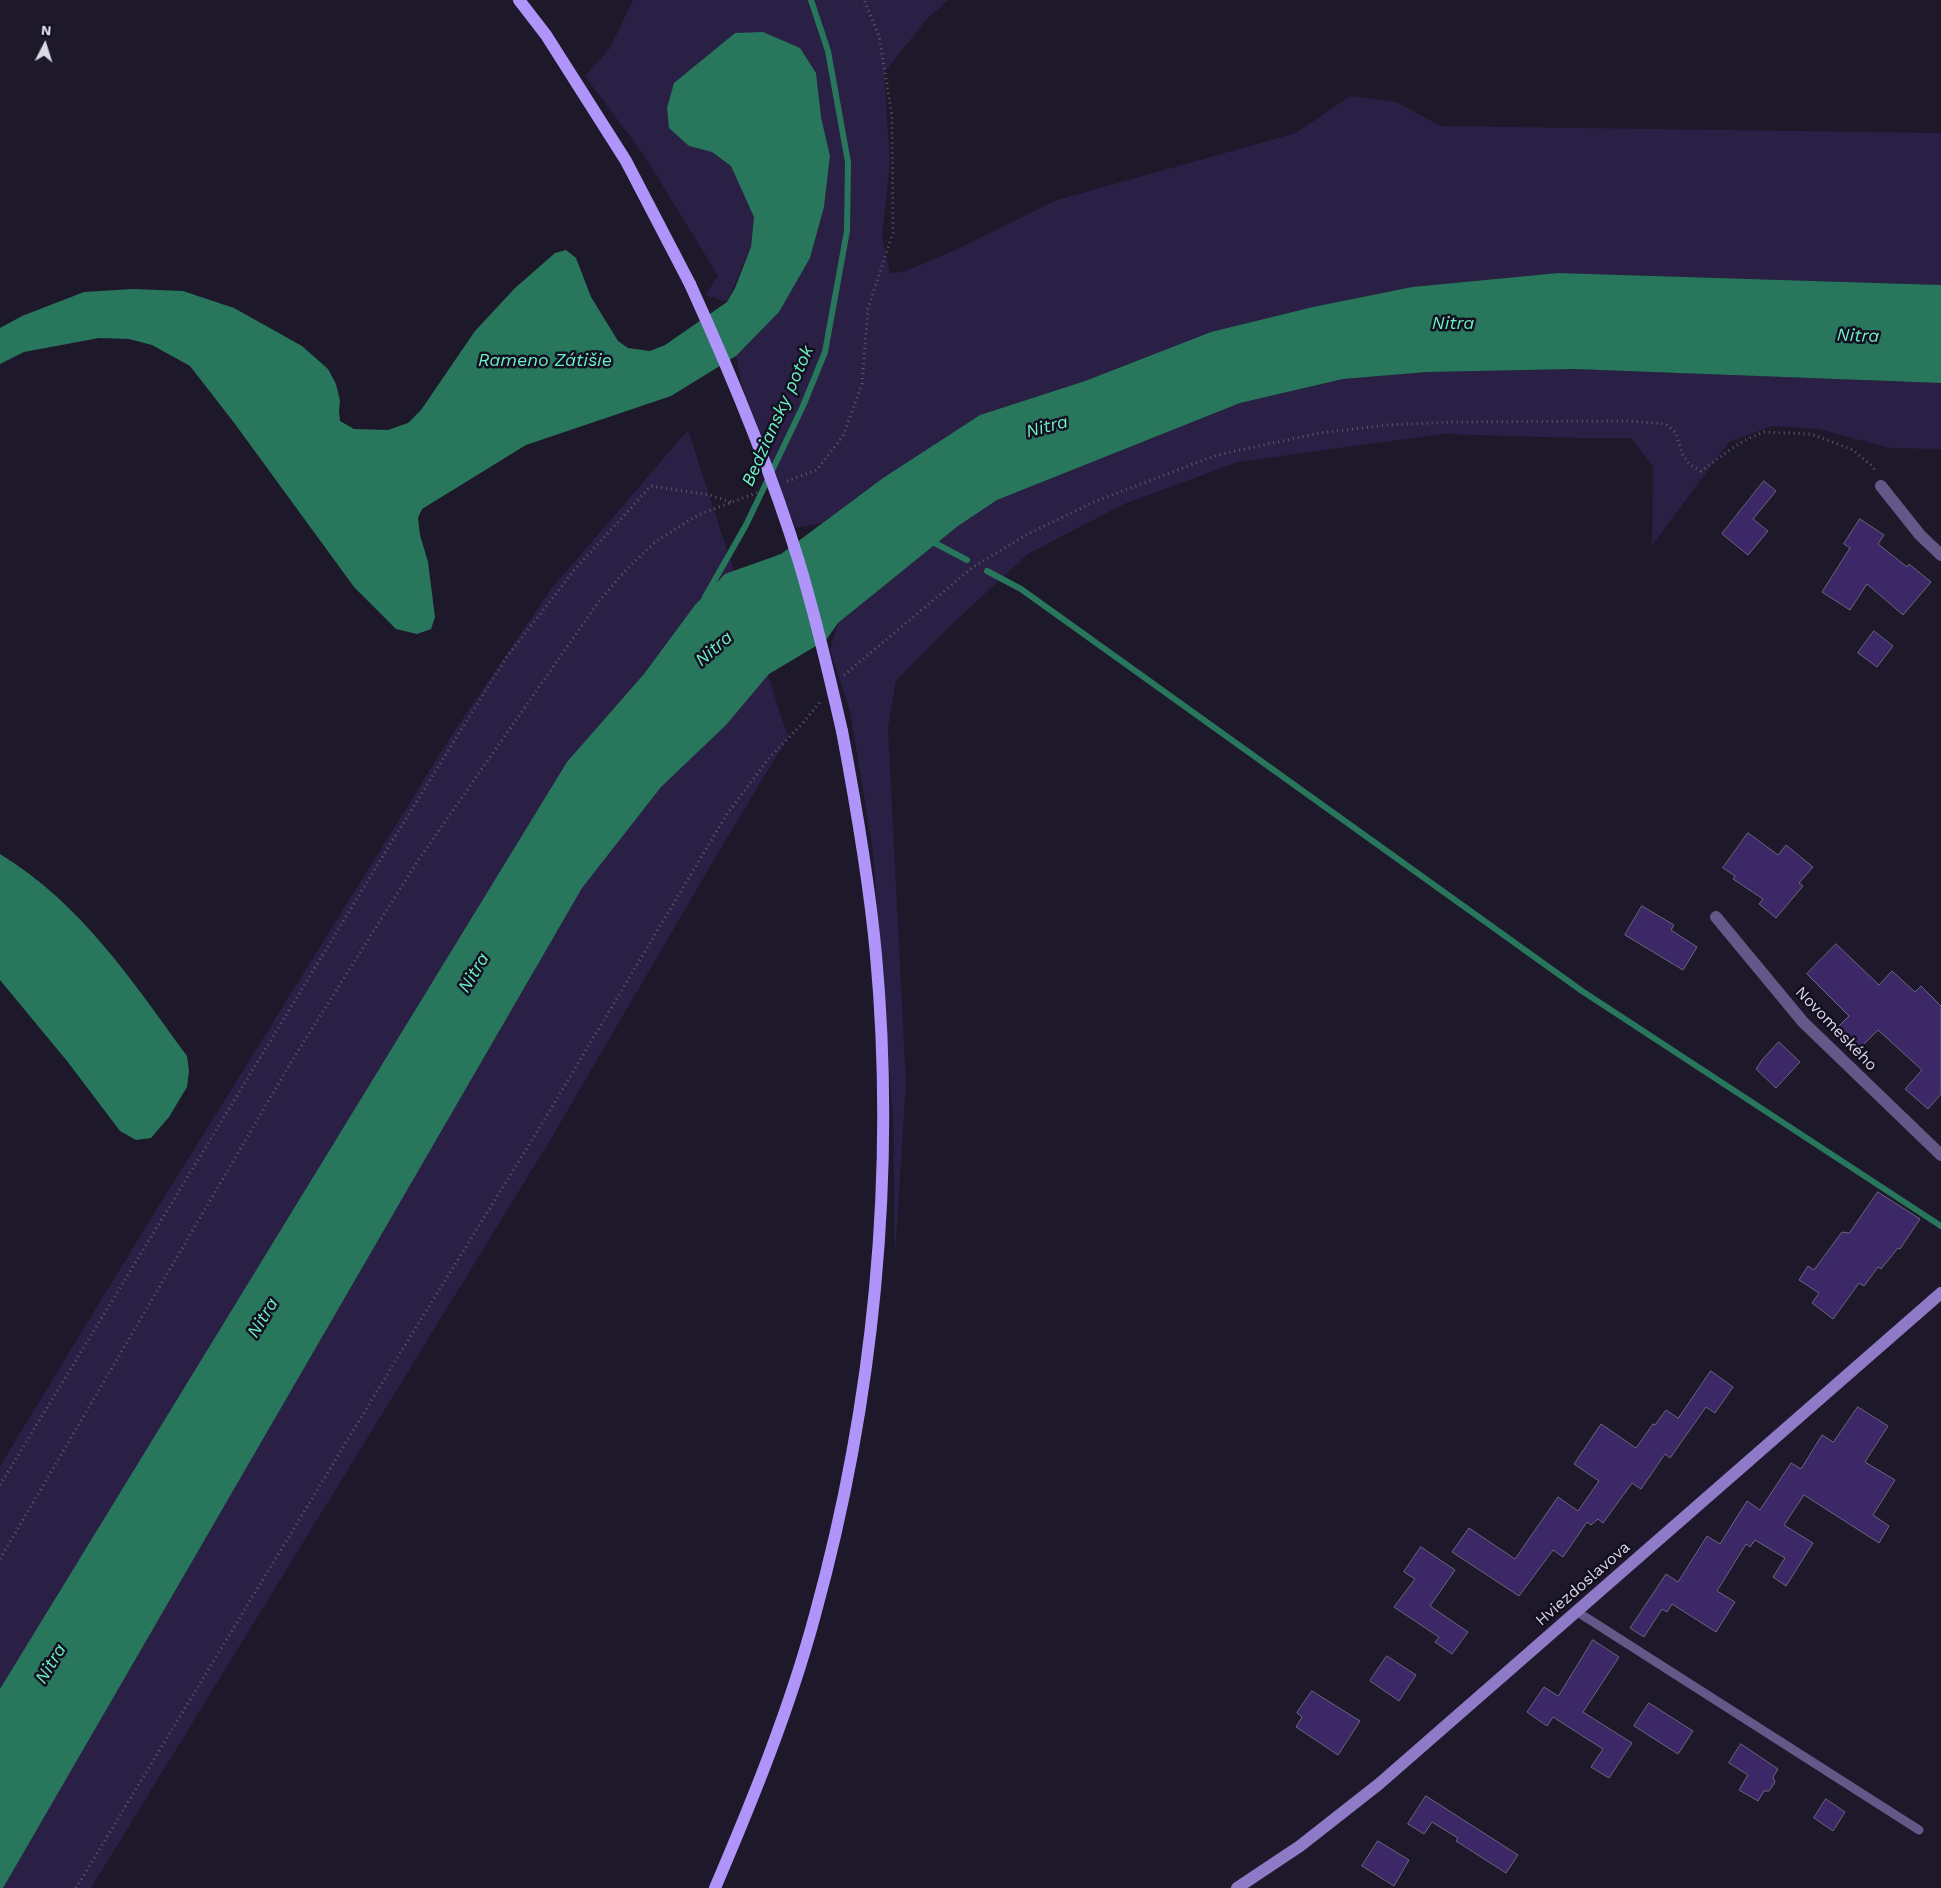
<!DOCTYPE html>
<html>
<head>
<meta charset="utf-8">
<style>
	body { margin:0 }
	#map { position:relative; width:1941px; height:1888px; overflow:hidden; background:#1d182a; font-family:"Work Sans",sans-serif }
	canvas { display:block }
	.north { position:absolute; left:20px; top:20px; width:50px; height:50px; -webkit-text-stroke:4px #140f20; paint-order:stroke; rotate:5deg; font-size:14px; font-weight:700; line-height:20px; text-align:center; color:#dcd9e6 }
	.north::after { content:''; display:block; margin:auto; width:18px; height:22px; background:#dcd9e6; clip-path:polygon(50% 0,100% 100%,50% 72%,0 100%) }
</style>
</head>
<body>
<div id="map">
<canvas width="1941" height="1888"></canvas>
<div class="north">N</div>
</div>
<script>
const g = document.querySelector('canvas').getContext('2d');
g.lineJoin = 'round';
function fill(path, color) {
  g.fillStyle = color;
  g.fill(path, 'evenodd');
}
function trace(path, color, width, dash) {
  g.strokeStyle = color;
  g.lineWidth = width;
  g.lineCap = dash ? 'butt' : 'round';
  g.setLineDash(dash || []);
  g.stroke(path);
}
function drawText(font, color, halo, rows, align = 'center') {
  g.font = font + ' "Work Sans",sans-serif';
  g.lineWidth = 5;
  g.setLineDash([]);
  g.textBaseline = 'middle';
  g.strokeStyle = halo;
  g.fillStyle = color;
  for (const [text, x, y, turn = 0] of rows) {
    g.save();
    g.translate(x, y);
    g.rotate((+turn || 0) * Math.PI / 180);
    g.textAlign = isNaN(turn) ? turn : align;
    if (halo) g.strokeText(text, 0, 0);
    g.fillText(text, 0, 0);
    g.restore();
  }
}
fill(new Path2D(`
	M 633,0 L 948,0 L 925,21 L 884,73 L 890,160 L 882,237 L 890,273 L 903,272 L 955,250 L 1057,200 L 1296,133 L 1350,96 L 1396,102 L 1441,126 L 1941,133 L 1941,285 L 1558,273 L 1412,287 L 1315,307 L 1211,332 L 1085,381 L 980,415 L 883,478 L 822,523 L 796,528 L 774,475 L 769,454 L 742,386 L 736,356 L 776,315 L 810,258 L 824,207 L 830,156 L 821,117 L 735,33 L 674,83 L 689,146 L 712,152 L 732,166 L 754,217 L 751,247 L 727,302 L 705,295 L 718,276 L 644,155 L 585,76 L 610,48 Z
	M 1574,369 L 1941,383 L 1941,449 L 1890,448 L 1818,429 L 1773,426 L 1729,442 L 1652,545 L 1653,466 L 1631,438 L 1576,438 L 1442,434 L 1238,462 L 1124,504 L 1028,554 L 949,627 L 896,681 L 888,727 L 906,1083 L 895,1258 L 893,1121 L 873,852 L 850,711 L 830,650 L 838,623 L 958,526 L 997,500 L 1240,403 L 1343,379 L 1427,372 Z
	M 688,430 L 788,737 L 721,848 L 549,1142 L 91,1888 L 0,1888 L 0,1466 L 137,1241 L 453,733 L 551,589 Z`), '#2a1f45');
fill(new Path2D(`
	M 763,32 L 800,48 L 816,73 L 821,117 L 830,156 L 824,207 L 810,258 L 779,312 L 736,356 L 671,396 L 526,445 L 422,509 L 418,518 L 420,535 L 428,562 L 435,617 L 431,629 L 417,634 L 396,629 L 354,587 L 235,424 L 190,366 L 152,345 L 129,339 L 99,338 L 24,352 L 0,364 L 0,328 L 22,316 L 84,292 L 133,289 L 183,291 L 234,308 L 302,346 L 328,369 L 336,384 L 340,401 L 339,411 L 340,421 L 354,429 L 388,430 L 408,423 L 421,410 L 475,331 L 515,288 L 555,253 L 566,250 L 576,258 L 591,297 L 618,341 L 628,348 L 650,351 L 665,345 L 727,302 L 735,288 L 751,247 L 754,217 L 731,166 L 712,152 L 689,146 L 669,128 L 667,108 L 674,83 L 735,33 Z
	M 1558,273 L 1941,285 L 1941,383 L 1574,369 L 1427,372 L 1343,379 L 1240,403 L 997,500 L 958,526 L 838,623 L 826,640 L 769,674 L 726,725 L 661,787 L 582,888 L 3,1888 L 0,1888 L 0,1689 L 567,762 L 644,674 L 695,605 L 725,574 L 781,554 L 883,478 L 980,415 L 1085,381 L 1211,332 L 1313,307 L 1412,287 Z
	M 0,854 C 82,904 132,981 187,1056 L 189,1071 L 187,1087 L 169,1117 L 151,1138 L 136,1140 L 120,1131 L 67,1061 L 0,980 Z`), '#28765c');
trace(new Path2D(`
	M 931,541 L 967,560
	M 987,571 L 1021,589 L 1582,991 L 1941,1226
	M 705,597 L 746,525 L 803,406 L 825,352 L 847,231 L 848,162 L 828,51 L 811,0`), '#28765c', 6);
const building = new Path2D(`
	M 1764,481 L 1776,491 L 1753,519 L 1768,531 L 1748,555 L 1722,534 Z
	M 1860,519 L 1884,535 L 1878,544 L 1907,567 L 1909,564 L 1931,582 L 1903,615 L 1867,584 L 1850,610 L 1822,592 L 1850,548 L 1844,544 Z
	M 1874,631 L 1893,646 L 1877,667 L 1858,653 Z
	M 1748,833 L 1778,855 L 1786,845 L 1813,867 L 1799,883 L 1803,886 L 1776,918 L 1759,904 L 1763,899 L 1733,879 L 1735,876 L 1723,868 Z
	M 1642,906 L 1674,925 L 1671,930 L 1697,947 L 1683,970 L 1625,935 Z
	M 1836,944 L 1879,985 L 1892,971 L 1915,992 L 1921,986 L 1941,1006 L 1941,1094 L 1928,1109 L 1905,1089 L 1922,1070 L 1878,1030 L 1860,1048 L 1839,1026 L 1849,1016 L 1807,974 Z
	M 1779,1042 L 1800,1062 L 1776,1088 L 1756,1069 L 1762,1060 Z
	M 1878,1192 L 1920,1219 L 1900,1249 L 1898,1248 L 1881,1269 L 1878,1267 L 1864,1286 L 1859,1283 L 1833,1319 L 1812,1303 L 1819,1293 L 1799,1280 L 1808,1266 L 1814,1270 L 1842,1232 L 1849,1233 Z
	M 1711,1371 L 1733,1387 L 1715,1413 L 1706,1407 L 1670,1458 L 1665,1454 L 1641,1489 L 1632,1483 L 1603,1523 L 1598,1519 L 1591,1525 L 1587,1522 L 1563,1557 L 1553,1550 L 1519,1596 L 1452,1552 L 1469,1528 L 1515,1559 L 1558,1497 L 1578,1511 L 1599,1481 L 1574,1464 L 1601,1424 L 1636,1448 L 1653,1424 L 1655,1425 L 1666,1410 L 1678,1418 Z
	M 1858,1407 L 1888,1426 L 1865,1462 L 1895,1480 L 1873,1515 L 1889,1526 L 1879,1543 L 1804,1495 L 1784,1525 L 1813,1543 L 1786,1586 L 1773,1577 L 1785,1558 L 1755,1540 L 1750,1547 L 1746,1544 L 1717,1591 L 1735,1602 L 1716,1632 L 1672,1604 L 1667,1612 L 1662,1609 L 1644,1637 L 1630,1628 L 1666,1574 L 1678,1582 L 1707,1536 L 1720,1544 L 1747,1501 L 1760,1510 L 1791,1463 L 1801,1469 L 1822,1435 L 1833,1442 Z
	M 1421,1547 L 1455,1570 L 1430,1606 L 1468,1632 L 1452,1654 L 1435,1642 L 1439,1637 L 1394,1607 L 1415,1579 L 1404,1572 Z
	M 1593,1640 L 1619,1657 L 1583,1712 L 1632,1743 L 1609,1778 L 1591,1767 L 1603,1749 L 1553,1717 L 1547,1726 L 1527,1712 L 1544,1687 L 1558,1696 Z
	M 1387,1656 L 1416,1675 L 1399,1701 L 1370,1681 Z
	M 1312,1691 L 1360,1721 L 1338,1755 L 1296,1727 L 1302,1717 L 1297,1713 Z
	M 1649,1703 L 1693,1731 L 1678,1754 L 1634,1726 Z
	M 1741,1744 L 1778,1769 L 1773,1777 L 1775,1782 L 1769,1791 L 1764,1791 L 1758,1801 L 1739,1790 L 1748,1775 L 1729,1763 Z
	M 1426,1796 L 1518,1855 L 1506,1873 L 1456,1841 L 1458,1838 L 1432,1822 L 1424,1834 L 1408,1824 Z
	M 1826,1799 L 1845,1812 L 1833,1831 L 1814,1818 Z
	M 1378,1841 L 1409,1860 L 1394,1886 L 1362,1866 Z`);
fill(building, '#3c2767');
trace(building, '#6b667c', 1);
trace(new Path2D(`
	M 787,481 L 817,470 L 843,436 L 862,384 L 868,308 L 893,233 L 892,116 L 879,36 L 864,0
	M 844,675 L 973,567 L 1028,534 L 1096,501 L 1217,455 L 1320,433 L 1387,425 L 1454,422 L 1626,421 L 1666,424 L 1676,433 L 1682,454 L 1690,465 L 1701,471 L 1731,449 L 1747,439 L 1764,432 L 1811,434 L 1853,450 L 1872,466 L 1876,472
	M 0,1485 L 389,846 L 506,658 L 576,568 L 651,486 L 709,495 L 731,502
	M 0,1559 L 293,1059 L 419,859 L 597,604 L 623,573 L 655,542 L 698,515 L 761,491
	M 76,1888 L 399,1355 L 543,1122 L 727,814 L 769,758 L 802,724 L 820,702`), '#5e5a6a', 3, [1, 4]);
trace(new Path2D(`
	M 1576,1611 L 1919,1830`), '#645888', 9);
trace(new Path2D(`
	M 1881,486 L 1920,535 L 1941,555
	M 1716,917 L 1803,1022 L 1941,1155`), '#645888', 12);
trace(new Path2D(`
	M 1237,1888 L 1300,1846 L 1379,1784 L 1941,1293`), '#8f7ac7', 12);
trace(new Path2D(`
	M 519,0 L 546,35 L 626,161 L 690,284
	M 715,1888 C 753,1799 790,1708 815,1615 C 874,1401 896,1175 876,955 C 869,879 856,805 842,731`), '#af95f9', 12);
trace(new Path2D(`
	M 690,284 C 731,374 770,467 799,562 C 816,618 829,674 842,731`), '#af95f9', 12);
drawText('16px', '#dcd9e6', '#140f20', [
	["Novomeského",1836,1029,46],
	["Hviezdoslavova",1583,1584,-41]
]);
drawText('italic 18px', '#69f3c3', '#140f20', [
	["Nitra",1453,324],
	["Nitra",1858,336,2],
	["Rameno Zátišie",545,361],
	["Bedziansky potok",778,416,-66],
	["Nitra",1047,427,-15],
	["Nitra",714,649,-41],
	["Nitra",474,973,-59],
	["Nitra",263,1318,-59],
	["Nitra",51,1664,-59]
]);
</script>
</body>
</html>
